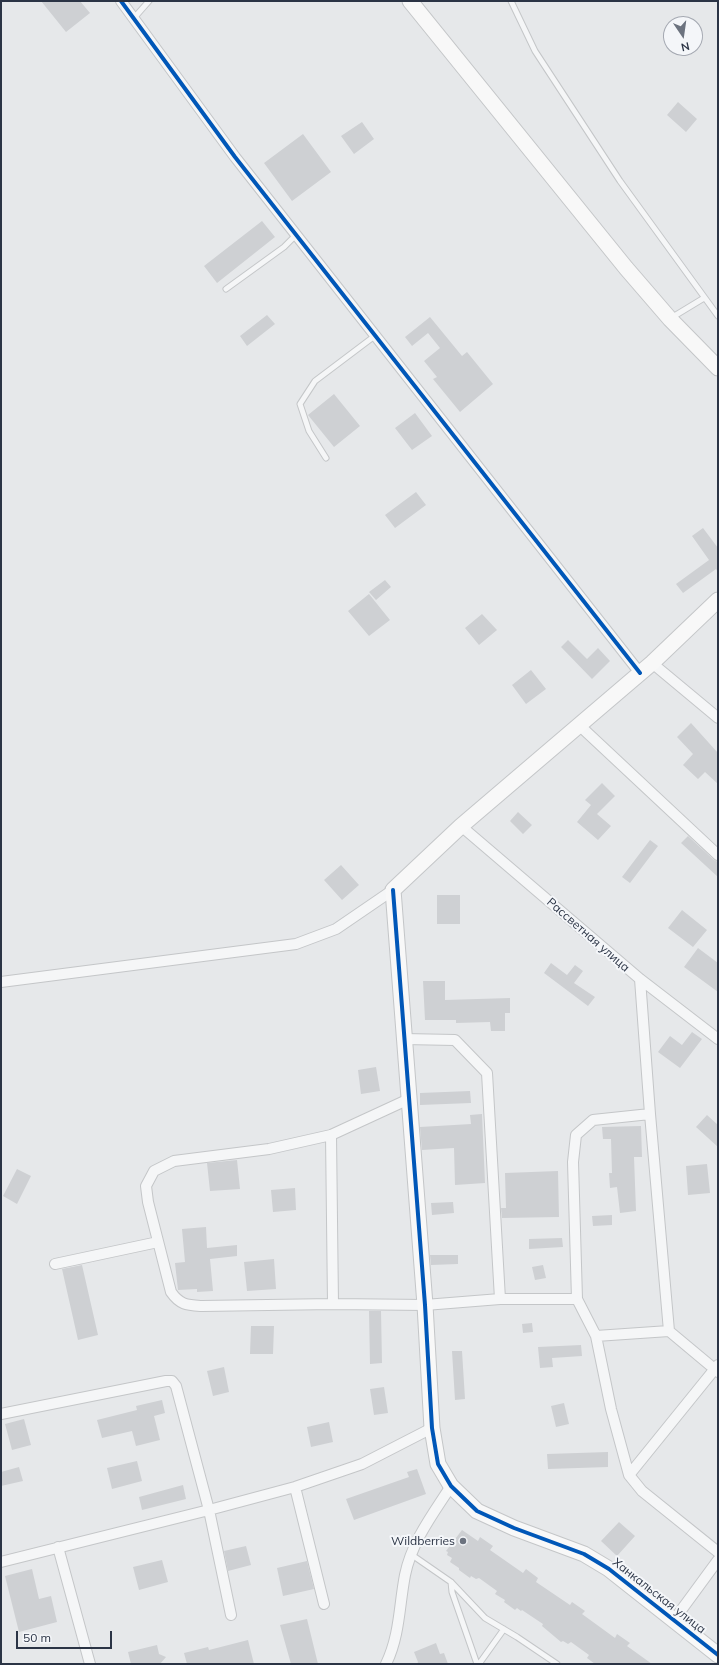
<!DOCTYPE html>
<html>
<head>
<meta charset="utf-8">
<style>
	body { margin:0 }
	#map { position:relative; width:719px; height:1665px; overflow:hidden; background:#e6e8ea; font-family:Mulish,sans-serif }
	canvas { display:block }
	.frame { position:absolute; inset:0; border:2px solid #2b3445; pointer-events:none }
	.north { position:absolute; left:663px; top:16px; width:40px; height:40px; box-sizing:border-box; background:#f4f6f9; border:1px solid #a4a8b1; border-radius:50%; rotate:167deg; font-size:11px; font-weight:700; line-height:16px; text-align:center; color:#2b3445 }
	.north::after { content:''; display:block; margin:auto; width:14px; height:18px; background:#6c737f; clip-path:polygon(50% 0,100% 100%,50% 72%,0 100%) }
	.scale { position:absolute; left:16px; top:1631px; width:96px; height:18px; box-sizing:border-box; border:2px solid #2b3445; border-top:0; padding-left:5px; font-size:12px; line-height:14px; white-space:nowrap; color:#2b3445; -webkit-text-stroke:3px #f4f6f9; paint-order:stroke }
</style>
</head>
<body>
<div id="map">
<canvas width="719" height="1665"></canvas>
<div class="frame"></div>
<div class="north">N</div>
<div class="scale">50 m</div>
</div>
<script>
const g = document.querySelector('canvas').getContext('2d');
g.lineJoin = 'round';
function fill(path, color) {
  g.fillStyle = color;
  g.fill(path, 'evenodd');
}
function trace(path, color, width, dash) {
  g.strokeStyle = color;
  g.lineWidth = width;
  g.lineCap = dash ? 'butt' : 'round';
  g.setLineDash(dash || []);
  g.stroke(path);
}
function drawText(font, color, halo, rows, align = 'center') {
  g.font = font + ' Mulish,sans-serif';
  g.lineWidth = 4;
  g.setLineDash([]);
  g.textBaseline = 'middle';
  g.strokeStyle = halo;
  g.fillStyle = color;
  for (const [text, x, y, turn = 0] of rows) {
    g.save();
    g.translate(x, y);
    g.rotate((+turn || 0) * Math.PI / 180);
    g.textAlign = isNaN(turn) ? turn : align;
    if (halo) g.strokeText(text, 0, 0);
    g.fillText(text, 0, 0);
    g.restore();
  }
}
fill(new Path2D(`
	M 41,1 L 80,1 L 90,13 L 66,32 Z
	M 678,102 L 697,119 L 686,132 L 667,115 Z
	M 362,122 L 374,139 L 354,154 L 341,136 Z
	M 303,134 L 331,172 L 292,201 L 264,163 Z
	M 262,221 L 275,237 L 217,283 L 204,266 Z
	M 267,315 L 275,324 L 247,346 L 240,336 Z
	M 430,317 L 462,356 L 467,352 L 493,384 L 460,412 L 433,379 L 437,377 L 424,361 L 440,348 L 428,333 L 412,346 L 405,337 Z
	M 334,394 L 360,426 L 334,447 L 308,415 Z
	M 415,413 L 432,436 L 412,450 L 395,428 Z
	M 416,492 L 426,505 L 395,528 L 385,515 Z
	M 703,528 L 718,548 L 718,572 L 716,569 L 683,593 L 676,584 L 709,560 L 692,536 Z
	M 385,580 L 391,587 L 376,600 L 369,592 Z
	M 369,594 L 390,620 L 369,636 L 348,611 Z
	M 482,614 L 497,630 L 479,645 L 465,628 Z
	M 568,640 L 587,659 L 598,648 L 610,661 L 592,679 L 561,647 Z
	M 531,670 L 546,689 L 526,704 L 512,685 Z
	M 691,723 L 718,753 L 718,784 L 705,772 L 698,779 L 683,765 L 693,754 L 677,737 Z
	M 602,783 L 615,796 L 597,814 L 611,826 L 598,840 L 577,822 L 591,805 L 585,800 Z
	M 518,812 L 532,825 L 523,834 L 510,821 Z
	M 688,836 L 714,860 L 718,862 L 718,877 L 681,843 Z
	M 650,840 L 658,846 L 630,883 L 622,877 Z
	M 341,865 L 359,885 L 342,900 L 324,880 Z
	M 437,895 L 460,895 L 460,924 L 437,924 Z
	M 682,910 L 707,930 L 693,947 L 668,928 Z
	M 698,948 L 718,963 L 718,992 L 684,967 Z
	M 551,963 L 567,975 L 575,965 L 583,971 L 574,983 L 595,997 L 588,1006 L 544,973 Z
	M 423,981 L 445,981 L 445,1000 L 510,998 L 510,1013 L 505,1013 L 505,1031 L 491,1031 L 490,1022 L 456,1023 L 456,1020 L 425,1020 Z
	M 692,1032 L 702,1039 L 680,1068 L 658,1052 L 670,1036 L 682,1045 Z
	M 376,1067 L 380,1091 L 361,1094 L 358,1070 Z
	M 470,1091 L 471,1103 L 420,1105 L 420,1093 Z
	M 482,1114 L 485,1183 L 455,1185 L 454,1148 L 422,1150 L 420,1127 L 471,1124 L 470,1115 Z
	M 707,1115 L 718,1125 L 718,1147 L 696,1127 Z
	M 641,1126 L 642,1157 L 634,1157 L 636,1211 L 620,1213 L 617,1187 L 610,1188 L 609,1173 L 612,1173 L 611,1139 L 603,1139 L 602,1127 Z
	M 237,1160 L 240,1189 L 210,1191 L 207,1163 Z
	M 707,1164 L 710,1193 L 688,1195 L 686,1166 Z
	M 17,1169 L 31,1176 L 17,1204 L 3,1196 Z
	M 558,1171 L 559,1217 L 502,1218 L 501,1208 L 506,1208 L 505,1173 Z
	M 295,1188 L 296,1210 L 273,1212 L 271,1190 Z
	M 453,1202 L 454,1213 L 432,1215 L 431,1203 Z
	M 612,1215 L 612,1225 L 593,1226 L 592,1216 Z
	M 206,1227 L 207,1248 L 237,1245 L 237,1256 L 210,1259 L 213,1291 L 197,1292 L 197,1289 L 178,1290 L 175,1263 L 185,1262 L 182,1229 Z
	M 562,1238 L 563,1247 L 529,1249 L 529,1239 Z
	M 430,1255 L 458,1255 L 458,1264 L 431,1265 Z
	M 274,1259 L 276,1289 L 247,1291 L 244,1262 Z
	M 82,1265 L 98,1335 L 78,1340 L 62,1269 Z
	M 543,1265 L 546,1278 L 535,1280 L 532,1267 Z
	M 369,1311 L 381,1311 L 382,1363 L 370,1364 Z
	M 532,1323 L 533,1332 L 523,1333 L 522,1324 Z
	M 251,1326 L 274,1326 L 273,1354 L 250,1354 Z
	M 581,1345 L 582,1356 L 552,1358 L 553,1367 L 540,1368 L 538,1347 Z
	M 452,1351 L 462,1351 L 465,1399 L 455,1400 Z
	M 224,1367 L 229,1392 L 213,1396 L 207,1371 Z
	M 384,1387 L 388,1413 L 374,1415 L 370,1389 Z
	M 162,1400 L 165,1413 L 154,1416 L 160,1440 L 136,1446 L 132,1431 L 102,1438 L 97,1420 L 137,1410 L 136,1406 Z
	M 564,1403 L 569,1424 L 556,1427 L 551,1406 Z
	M 24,1419 L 31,1445 L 12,1450 L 5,1424 Z
	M 329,1422 L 333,1442 L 311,1447 L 307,1427 Z
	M 608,1452 L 608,1467 L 548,1469 L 547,1454 Z
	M 137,1461 L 142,1481 L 112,1489 L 107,1468 Z
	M 19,1467 L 23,1481 L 1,1486 L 1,1472 Z
	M 417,1469 L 426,1494 L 354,1520 L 346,1499 L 409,1477 L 407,1472 Z
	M 183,1485 L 186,1499 L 142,1510 L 139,1497 Z
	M 619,1522 L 635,1536 L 617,1556 L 601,1541 Z
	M 462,1530 L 478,1541 L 480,1537 L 493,1546 L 490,1550 L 523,1573 L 526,1569 L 538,1578 L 536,1582 L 570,1605 L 572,1602 L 585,1611 L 582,1614 L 615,1638 L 617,1634 L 630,1643 L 627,1646 L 652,1664 L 595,1664 L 587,1658 L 589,1655 L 571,1642 L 568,1644 L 563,1641 L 561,1642 L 542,1626 L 543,1624 L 522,1610 L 521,1611 L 517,1608 L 515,1610 L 504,1602 L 505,1600 L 495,1594 L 497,1591 L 479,1578 L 476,1579 L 471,1576 L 470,1578 L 459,1570 L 459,1568 L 450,1562 L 452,1558 L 447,1555 L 448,1552 L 446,1551 Z
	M 246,1546 L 251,1565 L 228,1571 L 224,1551 Z
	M 162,1560 L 168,1582 L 139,1590 L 133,1567 Z
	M 307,1561 L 314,1589 L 283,1596 L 277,1568 Z
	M 32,1569 L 39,1599 L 51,1596 L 57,1622 L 19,1632 L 5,1576 Z
	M 307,1619 L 318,1664 L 291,1664 L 280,1625 Z
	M 248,1640 L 254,1664 L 187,1664 L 184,1653 L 208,1647 L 209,1650 Z
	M 436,1643 L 440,1654 L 444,1653 L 448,1664 L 417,1664 L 418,1662 L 414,1652 Z
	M 157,1645 L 159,1654 L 166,1657 L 160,1664 L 131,1664 L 128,1652 Z`), '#ced0d3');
const lane = new Path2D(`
	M 511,1 L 535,51 L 620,181 L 718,316
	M 134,18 L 149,1
	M 226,289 L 284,247 L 296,235
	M 671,318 L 704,298
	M 326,458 L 309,431 L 300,404 L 315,381 L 376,335
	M 412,1555 L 451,1582 L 485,1618 L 517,1637 L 557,1664
	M 451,1582 L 452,1592 L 477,1664
	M 479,1664 L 504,1629`);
const street = new Path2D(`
	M 121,1 L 235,157 L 640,673
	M 652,663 L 718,718
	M 579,725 L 718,855
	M 461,826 L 640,979 L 718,1039
	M 640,979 L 650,1114 L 669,1331
	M 1,982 L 296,944 L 336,929 L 393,890
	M 404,1039 L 455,1040 L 487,1073 L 500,1299
	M 409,1099 L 331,1135 L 269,1149 L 174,1161 L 154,1171 L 146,1186 L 148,1202 L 171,1292 C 180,1305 187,1305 202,1306 L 333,1304 L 425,1305 L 500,1299 L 577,1299
	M 650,1114 L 593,1120 L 576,1135 L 573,1162 L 577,1299 L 596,1336 L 611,1409 L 629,1475 L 642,1491 L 718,1552
	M 331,1135 L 333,1304
	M 55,1264 L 158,1242
	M 596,1336 L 669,1331 L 718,1372
	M 1,1414 L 166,1381 L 172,1381 L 176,1386 L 209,1510 L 231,1615
	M 629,1475 L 718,1365
	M 295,1487 L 324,1604
	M 58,1547 L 90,1664
	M 1,1562 L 209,1510 L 295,1487 L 362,1464 L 432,1428
	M 674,1620 L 718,1560
	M 386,1664 C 400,1635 399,1606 405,1575 C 412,1541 433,1514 451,1486`);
const secondary = new Path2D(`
	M 410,1 L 626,268 L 670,319 L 718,368
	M 718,600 L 652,663 L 461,826 L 393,890 L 425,1305 L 432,1428 L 438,1464 L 451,1486 L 477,1511 L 514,1528 L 584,1554 L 609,1569 L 718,1655`);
trace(lane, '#c4c6c8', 7);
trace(street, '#c4c6c8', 12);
trace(secondary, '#c4c6c8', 17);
trace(lane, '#f5f6f7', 5);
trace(street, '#f5f6f7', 10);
trace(secondary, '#f8f8f8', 15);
trace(new Path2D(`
	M 121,1 L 235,157 L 640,673
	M 393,890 L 425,1305 L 432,1428 L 438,1464 L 451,1486 L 477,1511 L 514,1528 L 584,1554 L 609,1569 L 718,1655`), '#0057b8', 4);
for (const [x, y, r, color] of [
	[463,1541,4,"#6c737f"]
]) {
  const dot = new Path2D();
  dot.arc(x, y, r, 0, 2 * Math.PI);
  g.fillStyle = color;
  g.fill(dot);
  trace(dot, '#f4f6f9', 1.5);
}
drawText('12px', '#2b3445', '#f4f6f9', [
	["Рассветная улица",588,935,41],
	["Ханкальская улица",659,1596,38]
]);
drawText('12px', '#2b3445', '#f4f6f9', [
	["Wildberries",455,1541]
], 'right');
</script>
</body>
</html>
